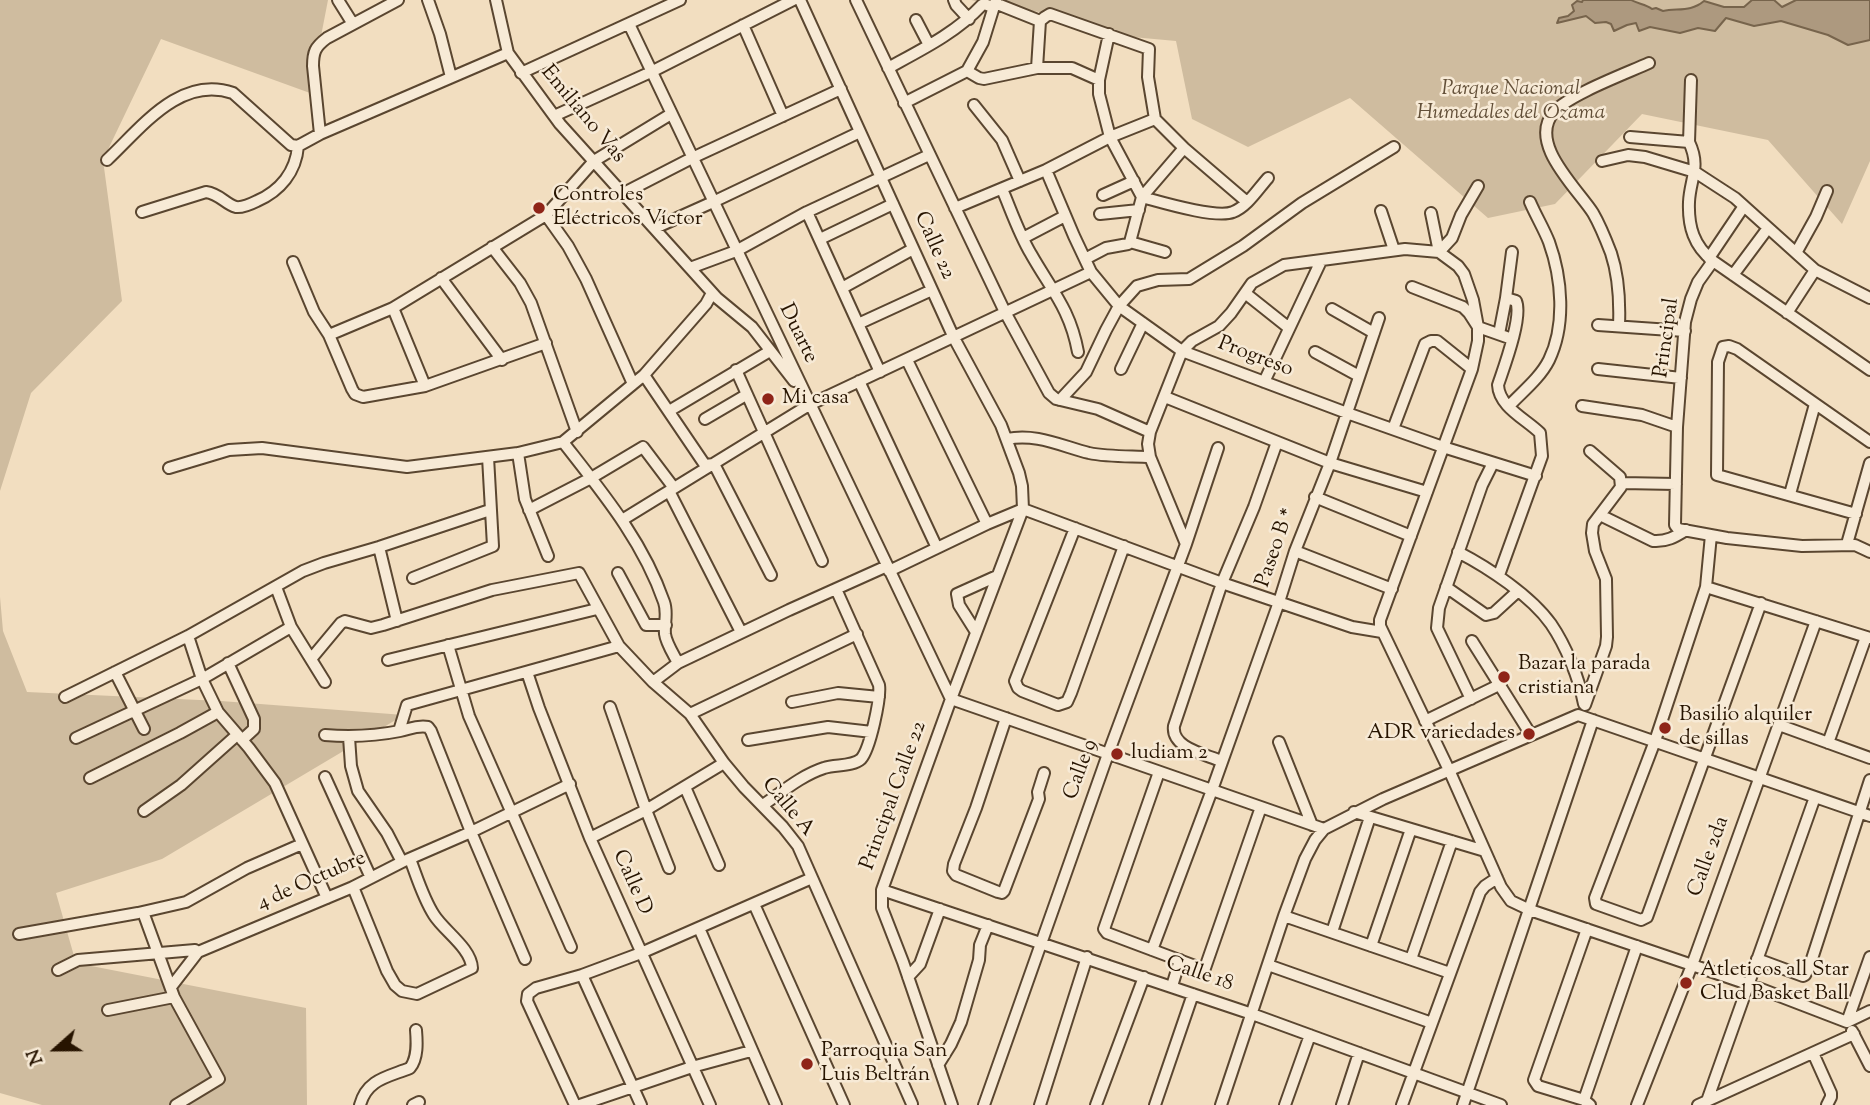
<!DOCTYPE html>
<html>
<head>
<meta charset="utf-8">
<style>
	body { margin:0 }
	#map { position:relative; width:1870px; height:1105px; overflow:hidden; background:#f2dec0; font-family:"Sorts Mill Goudy",serif }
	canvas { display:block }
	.north { position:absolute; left:21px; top:1014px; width:70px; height:70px; -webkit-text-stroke:5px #f7ead6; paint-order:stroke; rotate:249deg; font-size:19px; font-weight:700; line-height:28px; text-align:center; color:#271400 }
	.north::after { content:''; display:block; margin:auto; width:24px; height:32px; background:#271400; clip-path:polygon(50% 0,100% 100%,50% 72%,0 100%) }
</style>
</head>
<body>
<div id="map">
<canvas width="1870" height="1105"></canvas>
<div class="north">N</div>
</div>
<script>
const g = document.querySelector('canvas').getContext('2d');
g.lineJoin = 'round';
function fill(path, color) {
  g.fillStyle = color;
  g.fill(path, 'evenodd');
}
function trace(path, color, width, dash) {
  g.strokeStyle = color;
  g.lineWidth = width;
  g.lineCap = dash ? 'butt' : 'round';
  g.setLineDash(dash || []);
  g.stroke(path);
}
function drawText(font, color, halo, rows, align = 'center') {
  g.font = font + ' "Sorts Mill Goudy",serif';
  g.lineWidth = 5;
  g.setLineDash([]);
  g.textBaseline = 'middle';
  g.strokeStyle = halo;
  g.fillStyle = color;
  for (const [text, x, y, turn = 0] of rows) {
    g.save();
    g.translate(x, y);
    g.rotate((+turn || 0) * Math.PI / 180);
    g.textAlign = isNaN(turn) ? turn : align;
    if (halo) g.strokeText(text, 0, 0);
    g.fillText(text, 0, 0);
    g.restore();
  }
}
fill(new Path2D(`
	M 0,0 L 328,0 L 310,93 L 161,39 L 103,160 L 122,301 L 31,393 L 0,491 Z
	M 971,0 L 1870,0 L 1870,161 L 1842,224 L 1768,140 L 1642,114 L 1555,204 L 1488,218 L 1350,98 L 1248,147 L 1192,119 L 1176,41 L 1132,37 L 1073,18 Z
	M 0,597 L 3,631 L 27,692 L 221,701 L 404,715 L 162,859 L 56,893 L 76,963 L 306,1008 L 307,1105 L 42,1105 L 0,1093 Z`), '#cfbc9f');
const water = new Path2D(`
	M 1583,0 L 1631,0 C 1638,4 1646,4 1652,9 L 1656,8 L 1663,11 C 1678,8 1691,12 1704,1 L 1724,7 L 1744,7 L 1752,0 L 1774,0 L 1782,7 L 1796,0 L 1870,0 L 1870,40 L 1848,45 L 1828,35 L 1781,21 L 1754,26 L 1726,18 L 1715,31 L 1698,28 L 1680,33 L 1650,27 L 1639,31 L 1636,23 L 1627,25 L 1614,31 L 1611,24 L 1606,22 L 1595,23 L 1586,16 L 1557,23 L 1559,18 L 1568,16 L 1574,11 L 1572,5 L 1577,1 L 1582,2 Z`);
fill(water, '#ad997f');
trace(water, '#77644c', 2);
const minor = new Path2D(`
	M 338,0 L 353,24
	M 428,0 L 440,34 L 451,77
	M 496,0 L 508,53 L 560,124 L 717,298 L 752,327 L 794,381
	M 800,0 L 954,338 L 1001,425 L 1019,473 L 1022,486 L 1023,509 L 951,699 L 882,890 L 882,908 L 903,962 L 952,1105
	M 856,0 L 1005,312 L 1049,393 L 1056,399 L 1098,409 L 1150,432
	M 954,0 L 956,5 L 969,19
	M 995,3 L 1040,21
	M 916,20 L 929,45
	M 1040,21 L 1045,17 L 1050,14 L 1149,49 L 1148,77 L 1155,119 L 1184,148 L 1247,202
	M 629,24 L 951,699
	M 743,25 L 783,116
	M 888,68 C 921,50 956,33 982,5 L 984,4 L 993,7
	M 1037,68 L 1040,21
	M 967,71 L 979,78 L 984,79 L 1037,68 L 1072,68 L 1099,80 L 1099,94 L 1110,137 L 1142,197 C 1161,202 1216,219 1233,212 C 1247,207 1258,189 1268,178
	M 521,73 L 680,0
	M 1099,80 L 1109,34
	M 904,103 L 967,71 L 983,42 L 996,0
	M 974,105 L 1002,140 L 1020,181
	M 554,116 L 651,72 L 793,0
	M 320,134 L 313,66 C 313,52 315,47 327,38 L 398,0
	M 1630,137 L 1689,142 C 1701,167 1690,179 1689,202 C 1688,227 1694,246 1713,261 L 1698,282 L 1691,299 L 1685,322 L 1677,427 L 1675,525 L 1678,529 L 1727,538 L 1802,546 L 1855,545 L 1870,552
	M 1689,142 L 1691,80
	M 107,160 C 142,127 180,75 233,93 L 291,145 L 298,146 L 320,134 L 508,53
	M 1602,161 L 1628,155 L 1645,157 L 1695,172 L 1735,198 L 1815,270 L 1870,298
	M 1046,170 L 1074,236 L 1091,272 L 1119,306 L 1182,351 L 1347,413 L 1443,447 L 1536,476
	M 1002,189 C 1011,210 1019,234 1031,254 C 1052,291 1070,309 1078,352
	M 624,193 L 692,158 L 841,89
	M 1103,195 L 1134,181
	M 955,208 L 1046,170 L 1110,137 L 1155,119
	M 1381,211 L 1394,250
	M 142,212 L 206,192 C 220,194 225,204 236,207 C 243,208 251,204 257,201 C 280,191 296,172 298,146
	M 807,212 L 880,372
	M 1431,213 L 1439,252
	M 1100,214 L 1139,210
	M 546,215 L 568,246 L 586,279 L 633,384
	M 655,228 L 713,202 L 860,132
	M 1023,238 L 1065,216
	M 820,239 L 893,204
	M 1130,242 L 1165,252
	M 492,247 L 520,283 L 531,303 L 577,432
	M 1439,252 L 1452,238 L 1461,215 L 1478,186
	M 1796,253 L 1816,217 L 1827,191
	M 1709,258 L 1744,206
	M 1085,259 L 1106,248 L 1128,244 L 1130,242 L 1142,197 L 1184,148
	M 1713,261 L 1870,370
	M 293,262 L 314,312 L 329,335 L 352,389 L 355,394 L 363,397 L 425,386 L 546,343
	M 690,268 L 736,251 L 807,212 L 929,155
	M 1733,275 L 1768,228
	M 441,278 L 502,360
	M 1412,287 L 1463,307 L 1469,313 L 1478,327 L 1512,339
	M 842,288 L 913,249
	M 1245,293 L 1289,328
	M 393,308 L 425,386
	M 1332,309 L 1374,333
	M 1787,313 L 1815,270
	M 858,324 L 932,290
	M 1598,325 L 1685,331
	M 1619,326 C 1620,301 1619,277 1611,253 C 1606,240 1600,225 1593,213 C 1577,188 1527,143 1554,112 C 1568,95 1627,73 1649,63
	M 1499,334 L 1506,298 L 1512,252
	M 329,335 L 393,308 L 546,215 L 594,161 L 671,114
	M 1315,352 L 1359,376
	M 907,360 L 987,524
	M 1121,369 L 1143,323
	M 1598,369 L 1681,378
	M 736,370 L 822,561
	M 644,375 L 705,465 L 714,464
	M 859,381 L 937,548
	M 1264,382 L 1321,261
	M 1165,397 L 1330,463 L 1427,492
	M 1060,400 L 1086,372 L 1106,330 L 1119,306 L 1137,286 L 1158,280 L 1189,279 L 1243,246 L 1302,203 L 1394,147
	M 1509,406 C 1522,392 1540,378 1549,360 C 1566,325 1562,278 1549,242 C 1544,229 1536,216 1530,202
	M 1582,406 L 1642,415 L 1677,427
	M 669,411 L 770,351
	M 705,419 L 746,395
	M 1393,429 L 1425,344 L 1431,341 L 1437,341 L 1472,369
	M 1007,439 C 1036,433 1061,446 1089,453 C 1108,457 1130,456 1150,457
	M 563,442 C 602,492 643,541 664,602 C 668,613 664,622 665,634 C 666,643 674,655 678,663
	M 518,453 L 525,499 L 548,556
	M 714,464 L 771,575
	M 169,468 L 229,450 L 262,448 L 407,467 L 518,453 L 563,442 L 644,375 L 706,304 L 712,293
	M 1622,483 L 1676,484
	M 669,491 L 741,632
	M 1790,494 L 1815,404
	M 1315,497 L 1411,536
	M 1023,509 L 1222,583 L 1352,627 L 1382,632
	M 529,510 L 591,478 L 643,447 L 674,488
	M 1856,514 L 1717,475 L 1718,362 L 1723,347 L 1729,346 L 1737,349 L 1870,442
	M 1600,515 L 1653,541 C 1666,542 1675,537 1686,530
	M 622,520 L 809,405 L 1091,272
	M 1075,528 L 1015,681 L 1018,688 L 1022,691 L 1058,705 L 1067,702 L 1071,693 L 1124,546
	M 1711,535 L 1706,587 L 1655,741 L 1595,898 L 1596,904 L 1641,920 L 1647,917 L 1761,603
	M 1186,544 L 1150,457 L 1148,444 L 1150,432 L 1182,351 L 1192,341 L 1219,326 L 1231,313 L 1252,283 L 1284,265 L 1405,249 L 1439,252 L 1458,266 L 1464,274 L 1473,300 L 1478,327 L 1478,341 L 1472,369 L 1380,620 L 1380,626 L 1449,770 L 1501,887 L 1511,901 L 1530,910 L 1748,984 L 1847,1022
	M 1847,544 L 1870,463
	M 379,547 L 397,621
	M 1295,551 L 1392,589
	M 1458,552 C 1489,568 1531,596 1551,624 C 1566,646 1579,678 1584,704
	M 889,571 L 987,524 L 1023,509
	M 618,573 L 646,625 L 666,625
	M 1499,575 L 1542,456 L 1540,433 C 1526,419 1499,407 1498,385 C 1504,367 1523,317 1516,301 L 1506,298
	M 413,578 L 493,546 L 488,457
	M 276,587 L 291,627 L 325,682
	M 1446,587 L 1486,615 L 1494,613 L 1518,591
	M 1706,587 L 1870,638
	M 976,632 L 959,605 L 957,594 L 997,576
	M 188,636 L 202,679 L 218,712 L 249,748 L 275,783 L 327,898
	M 1472,641 L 1531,735
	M 448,645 L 469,716 L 571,947
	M 311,659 L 341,623 L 345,621 L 371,628 L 383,625 L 492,590 L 579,573 L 619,646 L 653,682 L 690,714 L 724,763 L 744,787 L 783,827 L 798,846 L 912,1104
	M 388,660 L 597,609
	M 228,663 L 254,719 L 254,729 L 242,740
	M 115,672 L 144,729
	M 527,672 L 539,708 L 590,838 L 710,1105
	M 653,682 L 678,663 L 789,610 L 887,566
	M 65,697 L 188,636 L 303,571 L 324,563 L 379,547 L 490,510
	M 951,699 L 1324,829
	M 1471,699 L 1437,628 L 1439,608 L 1482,485 L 1493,463
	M 792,702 L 838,693 L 879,697
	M 1585,705 L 1606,646 L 1607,637 L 1606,579 L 1595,551 L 1592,533 L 1593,524 L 1621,487 L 1620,477 L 1590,451
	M 610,707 L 646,810 L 669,868
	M 690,714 L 857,634
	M 1006,718 L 976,808 L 954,864 L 953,871 L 956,875 L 998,892 L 1002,893 L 1004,891 L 1039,799 L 1038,792 L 1044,773
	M 1425,721 L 1501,684
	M 1779,725 L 1870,758
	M 399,731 L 407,705 L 619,646
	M 325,735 C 350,737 375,736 400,731 C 410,729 417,725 428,727 L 431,731 L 471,832 L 525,959
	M 349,737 L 351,766 L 358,791 L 387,833 L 402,862
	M 76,738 L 202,679 L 291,627
	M 748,740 L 828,727 L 872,732
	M 1279,742 L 1312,825
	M 1828,743 L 1866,637
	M 1221,761 C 1205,754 1171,748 1174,726 L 1222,583 L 1254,507 L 1277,442
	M 1159,772 L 1104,929 L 1107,933 L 1203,969 L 1205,968 L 1261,807
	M 325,777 L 371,878
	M 90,778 L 180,733 L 218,712
	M 685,787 L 719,865
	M 763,805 C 782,792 802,775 824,768 C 835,764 852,767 861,759 C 870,749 881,698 879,685 L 836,589
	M 144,811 L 181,785 L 237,735
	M 1354,812 L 1485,851
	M 590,838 L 646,810 L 724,763
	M 353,887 L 387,971 L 395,985 L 402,991 L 417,994 L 472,968 C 471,948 444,931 434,915 C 423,898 417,877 410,859
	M 882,890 L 1252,1014 L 1501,1105
	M 754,904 L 844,1105
	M 143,912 L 174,997 L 219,1079 L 176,1105
	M 1284,916 L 1450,973
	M 699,928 L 776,1105
	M 1587,929 L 1534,1080 L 1538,1086 L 1584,1100 L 1590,1105
	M 1332,932 L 1370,817
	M 19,934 L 138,913 L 186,902 L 247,868 L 302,844
	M 1371,946 L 1411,829
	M 1152,950 L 1212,790 L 1279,602 L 1295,551 L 1330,463 L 1379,318
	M 1411,959 L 1452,841
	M 1757,959 L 1803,976 L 1805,975 L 1810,965 L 1870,780
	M 1268,965 L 1432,1023
	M 58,970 L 78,960 L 195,950 L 198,952 L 353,887 L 402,862 L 471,832 L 570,784
	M 582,975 L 641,1105
	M 908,977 L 920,964 L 940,909
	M 1172,986 L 1180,960
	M 171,987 L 198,952
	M 108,1010 L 174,997
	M 1847,1022 L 1870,957
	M 1847,1022 L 1870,1011
	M 1852,1031 L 1870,1066
	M 1813,1053 L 1831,1093 L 1831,1097 L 1827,1105
	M 938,1065 L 951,1044 L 961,1022 L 979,960 L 980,945 L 988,925
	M 1584,1100 L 1637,946
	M 1707,1101 L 1815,797
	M 360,1105 C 367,1079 388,1077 410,1068 C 418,1058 417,1042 416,1030
	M 413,1105 L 419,1102
	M 575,1105 L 527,1001 L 528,994 L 536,988 L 582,975 L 641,953 L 812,878
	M 580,1105 L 692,1067 L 751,1051
	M 984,1105 L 1108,754 L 1186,544 L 1218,448
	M 1040,1105 L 1087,957
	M 1096,1105 L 1144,977
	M 1155,1105 L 1193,994
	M 1221,1105 L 1284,916 L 1305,859 L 1315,840 L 1324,829 L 1383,799 L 1578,715 L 1870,816
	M 1285,1105 L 1310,1035
	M 1342,1105 L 1359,1053
	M 1402,1105 L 1480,892 L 1485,886 L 1497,878
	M 1463,1105 L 1593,720
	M 1637,1105 L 1692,965 L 1816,621
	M 1698,1105 L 1854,1034`);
trace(minor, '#5a4630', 14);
trace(minor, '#f7ead6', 10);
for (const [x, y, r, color] of [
	[539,208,7,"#8f2418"],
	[768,399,7,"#8f2418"],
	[1504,677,7,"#8f2418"],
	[1665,728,7,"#8f2418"],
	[1529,734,7,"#8f2418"],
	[1117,754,7,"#8f2418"],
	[1686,983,7,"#8f2418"],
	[807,1064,7,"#8f2418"]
]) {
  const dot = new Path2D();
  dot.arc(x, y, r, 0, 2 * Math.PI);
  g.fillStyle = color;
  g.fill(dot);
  trace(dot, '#f7ead6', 2.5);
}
drawText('italic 21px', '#624f38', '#f7ead6', [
	["Parque Nacional",1511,90],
	["Humedales del Ozama",1511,114]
]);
drawText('21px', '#271400', '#f7ead6', [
	["Emiliano Vas",582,115,50],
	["Calle 22",933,246,66],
	["Duarte",797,334,64],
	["Principal",1668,338,-82],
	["Progreso",1255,358,21],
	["Paseo B *",1277,548,-71],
	["Calle 9",1082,770,-70],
	["Principal Calle 22",895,796,-70],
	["Calle A",787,808,50],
	["Calle 2da",1710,857,-70],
	["4 de Octubre",312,882,-24],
	["Calle D",631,883,66],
	["Calle 18",1199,975,19]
]);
drawText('21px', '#271400', '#f7ead6', [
	["Controles",553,196],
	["Eléctricos Víctor",553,220],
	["Mi casa",782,399],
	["Bazar la parada",1518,665],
	["cristiana",1518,689],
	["Basilio alquiler",1679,716],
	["de sillas",1679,740],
	["ADR variedades",1515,734,"right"],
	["ludiam 2",1131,754],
	["Atleticos all Star",1700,971],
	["Clud Basket Ball",1700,995],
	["Parroquia San",821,1052],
	["Luis Beltrán",821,1076]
], 'left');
</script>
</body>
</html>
